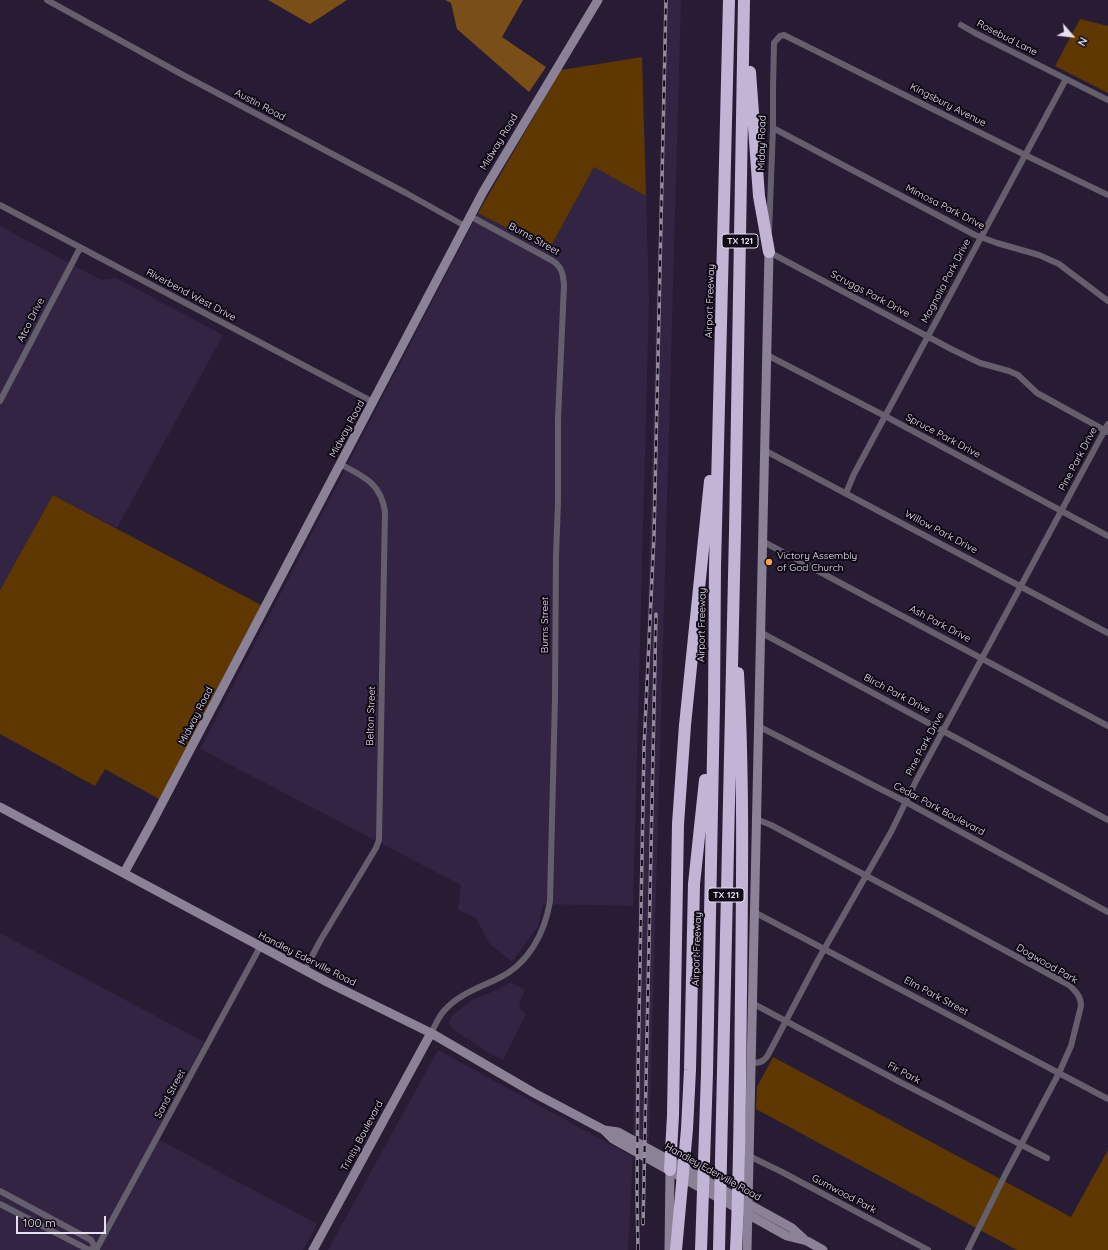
<!DOCTYPE html>
<html>
<head>
<meta charset="utf-8">
<style>
	body { margin:0 }
	#map { position:relative; width:1108px; height:1250px; overflow:hidden; background:#281c35; font-family:Quicksand,sans-serif }
	canvas { display:block }
	.north { position:absolute; left:1052px; top:16px; width:40px; height:40px; -webkit-text-stroke:3px #0e0914; paint-order:stroke; rotate:118deg; font-size:11px; font-weight:700; line-height:16px; text-align:center; color:#e7e0f1 }
	.north::after { content:''; display:block; margin:auto; width:14px; height:18px; background:#e7e0f1; clip-path:polygon(50% 0,100% 100%,50% 72%,0 100%) }
	.scale { position:absolute; left:16px; top:1216px; width:90px; height:18px; box-sizing:border-box; border:2px solid #e7e0f1; border-top:0; padding-left:5px; font-size:12px; line-height:14px; white-space:nowrap; color:#e7e0f1; -webkit-text-stroke:3px #0e0914; paint-order:stroke }
</style>
</head>
<body>
<div id="map">
<canvas width="1108" height="1250"></canvas>
<div class="north">N</div>
<div class="scale">100 m</div>
</div>
<script>
const g = document.querySelector('canvas').getContext('2d');
g.lineJoin = 'round';
function fill(path, color) {
  g.fillStyle = color;
  g.fill(path, 'evenodd');
}
function trace(path, color, width, dash) {
  g.strokeStyle = color;
  g.lineWidth = width;
  g.lineCap = dash ? 'butt' : 'round';
  g.setLineDash(dash || []);
  g.stroke(path);
}
function drawText(font, color, halo, rows, align = 'center') {
  g.font = font + ' Quicksand,sans-serif';
  g.lineWidth = 4;
  g.setLineDash([]);
  g.textBaseline = 'middle';
  g.strokeStyle = halo;
  g.fillStyle = color;
  for (const [text, x, y, turn = 0] of rows) {
    g.save();
    g.translate(x, y);
    g.rotate((+turn || 0) * Math.PI / 180);
    g.textAlign = isNaN(turn) ? turn : align;
    if (halo) g.strokeText(text, 0, 0);
    g.fillText(text, 0, 0);
    g.restore();
  }
}
fill(new Path2D(`
	M 665,0 L 681,0 L 649,1143 L 633,1136 Z
	M 594,167 L 646,196 L 649,301 L 633,906 L 543,904 L 538,926 L 512,962 L 489,943 L 476,918 L 458,910 L 461,885 L 200,749 L 478,213 L 549,250 Z
	M 0,226 L 101,280 L 116,278 L 223,335 L 117,528 L 53,495 L 0,590 Z
	M 0,933 L 204,1042 L 154,1137 L 317,1224 L 303,1250 L 0,1250 Z
	M 510,982 L 525,990 L 519,1004 L 521,1010 L 526,1014 L 503,1060 L 485,1051 L 478,1045 L 455,1031 L 449,1024 L 450,1019 L 454,1014 L 472,1000 L 499,989 Z
	M 438,1050 L 633,1157 L 628,1250 L 328,1250 Z`), '#332443');
fill(new Path2D(`
	M 1080,19 L 1108,26 L 1108,93 L 1055,66 Z
	M 642,57 L 646,196 L 594,167 L 549,250 L 478,213 L 561,70 Z
	M 53,495 L 261,605 L 159,799 L 105,769 L 95,786 L 0,734 L 0,590 Z
	M 773,1057 L 1071,1217 L 1108,1150 L 1108,1250 L 1017,1250 L 756,1109 L 757,1087 Z`), '#5e3800');
fill(new Path2D(`
	M 268,0 L 347,0 L 310,24 Z
	M 445,0 L 523,0 L 502,37 L 546,67 L 529,92 L 457,29 L 451,3 Z`), '#7a4f17');
trace(new Path2D(`
	M 47,0 L 183,75 L 406,193 L 465,226
	M 961,25 L 975,33 L 1108,100
	M 773,128 L 975,235 L 997,243 L 1039,255 L 1059,264 L 1108,301
	M 0,205 L 373,402
	M 769,231 L 773,128 L 773,89 L 774,43 L 780,36 L 784,35 L 1025,155 L 1108,195
	M 769,250 L 769,252 L 951,349 L 980,363 L 1009,371 L 1018,375 L 1037,393 L 1108,432
	M 767,355 L 885,416 L 1108,536
	M 0,401 L 80,248
	M 764,450 L 1108,633
	M 846,493 L 854,474 L 1066,79
	M 762,541 L 1108,726
	M 760,632 L 1108,820
	M 758,726 L 906,802 L 1108,912
	M 756,819 L 771,825 L 936,913 L 1069,985 C 1076,992 1081,996 1081,1006 L 1071,1046 L 1059,1073 L 1005,1175 L 968,1250
	M 754,912 L 1108,1099
	M 305,970 L 320,941 L 376,848 L 379,840 L 385,512 C 381,483 364,477 340,464
	M 752,1003 L 898,1081 L 1047,1158
	M 431,1033 C 435,1026 438,1018 443,1012 C 457,995 478,988 497,979 C 528,965 545,933 550,901 L 555,698 L 556,556 L 558,502 L 558,419 L 564,285 C 563,274 562,267 553,261 L 470,216
	M 751,1063 C 759,1063 764,1062 768,1055 L 818,960 L 891,832 L 917,779 L 1108,424
	M 749,1156 L 782,1172 L 928,1250
	M 0,1191 L 91,1240 L 96,1249
	M 0,1204 L 87,1249 L 97,1250
	M 96,1250 L 260,947`), '#655f6d', 6);
trace(new Path2D(`
	M 0,807 L 327,982 L 431,1033 L 534,1093 L 604,1130 L 613,1139 L 787,1236 L 807,1241 L 823,1250
	M 124,873 L 151,824 L 483,192 L 598,0
	M 604,1130 L 618,1132 L 792,1228 L 804,1239
	M 313,1250 L 431,1033
	M 669,1250 L 670,1170
	M 747,1250 L 769,252`), '#8b8297', 9);
trace(new Path2D(`
	M 750,72 L 759,196 L 769,252
	M 670,1170 L 673,1115 L 678,824 L 685,725 L 710,481
	M 676,1250 L 687,1129 L 690,1070 L 694,884 L 705,780
	M 701,1250 L 707,1073 L 714,703 L 715,567 L 729,0
	M 719,1250 L 735,532 L 744,0
	M 736,1250 C 740,1165 740,1079 741,993 C 742,887 744,780 738,673`), '#c2b4d5', 12);
const rail = new Path2D(`
	M 643,1224 L 656,614
	M 638,1250 L 637,1191 L 638,1072 L 644,748 L 654,535 L 666,0`);
trace(rail, '#948b9f', 3.5);
trace(rail, '#0e0914', 2, [6]);
for (const [x, y, r, color] of [
	[769,562,4,"#f2a541"]
]) {
  const dot = new Path2D();
  dot.arc(x, y, r, 0, 2 * Math.PI);
  g.fillStyle = color;
  g.fill(dot);
  trace(dot, '#0e0914', 1.5);
}
for (const [x, y, w] of [
	[740,241,36],
	[726,895,36]
]) {
  const box = new Path2D();
  box.roundRect(x - w / 2, y - 7, w, 14, 3);
  g.fillStyle = '#0e0914';
  g.fill(box);
  trace(box, '#e7e0f1', 1);
}
drawText('bold 9px', '#e7e0f1', null, [
	["TX 121",740,241],
	["TX 121",726,895]
]);
drawText('10px', '#e7e0f1', '#0e0914', [
	["Rosebud Lane",1007,38,27],
	["Austin Road",260,105,28],
	["Kingsbury Avenue",948,105,27],
	["Midway Road",499,142,-59],
	["Miday Road",762,143,-89],
	["Mimosa Park Drive",945,207,27],
	["Burns Street",534,239,29],
	["Magnolia Park Drive",946,281,-62],
	["Scruggs Park Drive",870,294,28],
	["Riverbend West Drive",191,295,28],
	["Airport Freeway",710,301,-88],
	["Atco Drive",31,320,-63],
	["Midway Road",347,429,-62],
	["Spruce Park Drive",943,436,28],
	["Pine Park Drive",1078,459,-62],
	["Willow Park Drive",941,532,28],
	["Ash Park Drive",940,624,28],
	["Burns Street",545,625,-90],
	["Airport Freeway",702,625,-89],
	["Birch Park Drive",897,694,28],
	["Midway Road",196,716,-63],
	["Belton Street",371,716,-88],
	["Pine Park Drive",925,744,-62],
	["Cedar Park Boulevard",939,809,28],
	["Airport Freeway",697,949,-88],
	["Handley Ederville Road",307,959,27],
	["Dogwood Park",1047,964,30],
	["Elm Park Street",936,996,28],
	["Fir Park",904,1073,28],
	["Sand Street",170,1094,-62],
	["Trinity Boulevard",362,1136,-62],
	["Handley Ederville Road",713,1172,29],
	["Gumwood Park",844,1194,28]
]);
drawText('10px', '#e7e0f1', '#0e0914', [
	["Victory Assembly",777,556],
	["of God Church",777,568]
], 'left');
</script>
</body>
</html>
